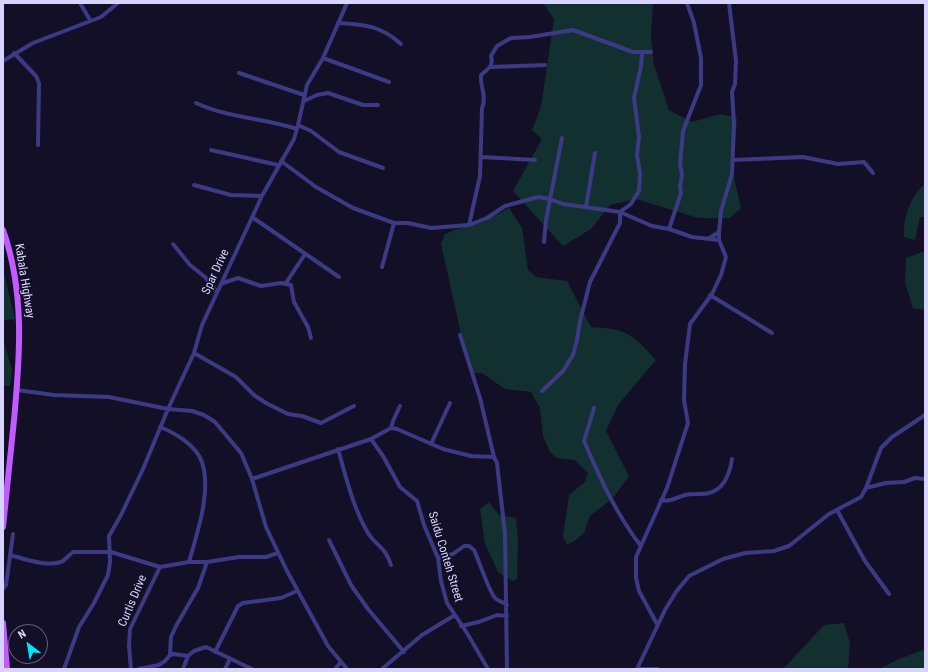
<!DOCTYPE html>
<html>
<head>
<meta charset="utf-8">
<style>
	body { margin:0 }
	#map { position:relative; width:928px; height:672px; overflow:hidden; background:#130f26; font-family:"Roboto Condensed",sans-serif }
	canvas { display:block }
	.frame { position:absolute; inset:0; border:4px solid #d9d4ff; pointer-events:none }
	.north { position:absolute; left:8px; top:624px; width:40px; height:40px; box-sizing:border-box; background:#130f26; border:1px solid #625e7d; border-radius:50%; rotate:329deg; font-size:11px; font-weight:700; line-height:16px; text-align:center; color:#d9d4ff }
	.north::after { content:''; display:block; margin:auto; width:14px; height:18px; background:#00e5ff; clip-path:polygon(50% 0,100% 100%,50% 72%,0 100%) }
</style>
</head>
<body>
<div id="map">
<canvas width="928" height="672"></canvas>
<div class="frame"></div>
<div class="north">N</div>
</div>
<script>
const g = document.querySelector('canvas').getContext('2d');
g.lineJoin = 'round';
function fill(path, color) {
  g.fillStyle = color;
  g.fill(path, 'evenodd');
}
function trace(path, color, width, dash) {
  g.strokeStyle = color;
  g.lineWidth = width;
  g.lineCap = dash ? 'butt' : 'round';
  g.setLineDash(dash || []);
  g.stroke(path);
}
function drawText(font, color, halo, rows, align = 'center') {
  g.font = font + ' "Roboto Condensed",sans-serif';
  g.lineWidth = 3;
  g.setLineDash([]);
  g.textBaseline = 'middle';
  g.strokeStyle = halo;
  g.fillStyle = color;
  for (const [text, x, y, turn = 0] of rows) {
    g.save();
    g.translate(x, y);
    g.rotate((+turn || 0) * Math.PI / 180);
    g.textAlign = isNaN(turn) ? turn : align;
    if (halo) g.strokeText(text, 0, 0);
    g.fillText(text, 0, 0);
    g.restore();
  }
}
fill(new Path2D(`
	M 543,3 L 653,3 L 651,36 L 654,65 L 669,110 L 692,122 L 720,114 L 737,118 L 733,173 L 741,208 L 730,218 L 698,218 L 636,199 L 610,205 L 591,229 L 563,246 L 513,191 L 542,139 L 532,130 L 541,107 L 554,19 Z
	M 925,184 L 925,217 L 920,217 L 915,240 L 904,237 C 903,218 910,196 925,184 Z
	M 509,208 L 522,228 L 528,270 L 536,277 L 567,281 L 591,327 C 628,329 632,334 656,360 L 618,405 L 606,431 L 629,476 L 613,498 L 590,516 L 584,533 L 576,540 L 567,545 L 563,537 L 569,495 L 585,482 L 588,473 L 575,460 L 557,458 L 550,452 L 543,436 L 540,408 L 531,392 L 505,389 L 482,373 L 473,373 L 468,365 L 441,244 L 445,234 L 454,230 L 483,222 Z
	M 925,251 L 925,310 L 913,308 L 905,283 L 906,258 Z
	M 3,269 L 15,319 L 5,320 L 3,325 Z
	M 3,339 L 12,370 L 10,386 L 3,386 Z
	M 489,502 L 499,515 L 516,518 L 518,540 L 517,579 L 513,581 L 498,572 L 485,544 L 480,509 Z
	M 844,623 L 850,643 L 848,669 L 783,669 L 824,625 Z
	M 925,649 L 925,669 L 879,669 L 897,660 Z`), '#12302f');
trace(new Path2D(`
	M 80,3 L 90,20
	M 338,23 C 365,25 380,25 401,44
	M 14,53 L 36,76 L 39,83 L 38,145
	M 323,58 L 389,82
	M 3,61 L 33,43 L 101,17 L 118,3
	M 491,67 L 545,65
	M 239,73 L 304,95
	M 304,101 L 317,95 L 328,93 L 363,105 L 378,105
	M 196,103 C 228,118 264,118 297,129
	M 298,125 L 311,131 L 339,152 L 383,168
	M 211,150 L 278,165
	M 481,157 L 535,160
	M 733,160 L 803,157 L 838,164 L 864,162 L 873,173
	M 281,161 L 316,187 L 353,208 L 394,223 L 408,223 L 431,228 L 469,225 L 487,218 L 505,206 L 538,197 L 550,199 L 563,204 L 620,212 L 652,226 L 669,229 L 692,237 L 719,240
	M 194,185 L 231,195 L 262,196
	M 586,207 L 595,153
	M 252,217 L 339,277
	M 469,225 L 480,176 L 482,108 C 487,96 480,87 481,75 C 488,69 494,66 491,56 L 497,46 L 511,38 L 530,37 L 573,30 L 633,52 L 651,52
	M 669,229 L 681,193 L 680,186 L 682,175 L 680,164 L 683,131 L 701,85 L 701,58 L 694,23 L 687,3
	M 708,239 L 719,232
	M 544,242 L 546,220 L 562,138
	M 173,244 L 190,265 L 205,277 L 217,292
	M 382,267 L 394,223
	M 223,283 L 238,278 L 261,286 L 281,283 L 291,285 L 294,302 L 308,327 L 311,338
	M 286,283 L 305,254
	M 710,295 L 772,333
	M 460,335 L 480,398 L 494,457
	M 194,353 L 236,377 L 254,395 L 266,403 L 288,414 L 302,416 L 321,423 L 354,406
	M 17,390 L 54,395 L 109,397 L 168,409 L 192,411 L 204,415 L 215,422 L 241,453 L 252,479 L 266,527 L 287,571 L 328,646 L 347,669
	M 542,391 L 563,371 L 573,355 L 577,340 L 580,321 L 590,282 L 620,223 L 620,212 L 631,204 L 639,191 L 640,174 L 637,155 L 639,137 L 634,98 L 641,66 L 642,53
	M 594,408 L 584,441 C 600,478 616,514 641,546
	M 160,427 C 175,433 196,445 202,462 C 212,491 197,533 189,562
	M 391,428 L 393,421 L 400,406
	M 371,439 L 383,456 L 400,487 L 417,501 L 424,525 L 438,558 L 441,581 L 447,603 L 467,633 L 488,669
	M 431,444 L 450,403
	M 338,449 C 346,477 353,508 368,533 C 376,546 385,546 391,565
	M 252,479 L 371,439 L 391,428 L 397,429 L 443,449 L 471,456 L 494,457 L 497,463 L 505,534 L 507,669
	M 866,488 L 886,483 L 904,482 L 915,478 L 925,479
	M 661,500 C 671,502 675,498 685,495 C 693,493 702,495 709,493 C 725,489 730,472 732,459
	M 837,510 L 865,561 L 889,594
	M 329,540 L 351,585 L 368,609 L 404,652
	M 10,555 C 25,559 46,567 61,562 C 65,560 69,555 73,552 L 111,552 L 160,567
	M 438,558 L 453,554 L 464,546 L 469,546 L 474,550 C 479,560 489,593 496,599 C 500,602 504,602 507,605
	M 160,567 L 189,562 L 207,562 L 239,557 L 266,557 L 278,553
	M 3,589 L 6,585 L 13,534
	M 657,624 L 639,591 L 636,578 L 636,557 L 667,488 L 688,423 L 684,400 L 685,364 L 690,324 L 712,294 L 721,275 L 726,257 L 719,240 L 719,232 L 721,211 L 732,174 L 734,124 L 732,92 L 735,84 L 736,61 L 729,3
	M 461,626 L 479,622 L 497,615 L 507,616
	M 215,652 L 238,606 L 243,603 L 281,598 L 297,591
	M 170,655 L 171,637 L 176,626 L 198,588 L 207,562
	M 64,669 L 79,627 L 94,603 L 108,575 L 110,562 L 109,536 L 121,515 L 143,469 L 168,409 L 194,353 L 202,325 L 262,196 L 294,139 L 298,125 L 307,85 L 323,58 L 347,3
	M 131,669 L 129,646 L 130,629 L 160,567
	M 139,669 L 159,665 L 165,661 L 170,655 L 174,654 L 188,656 L 194,651 L 206,647 L 252,669
	M 183,669 L 188,656
	M 225,669 L 230,659
	M 335,669 L 341,662
	M 382,669 L 422,635 L 455,615
	M 637,669 L 665,610 L 676,592 L 689,576 L 723,559 L 745,553 L 774,551 L 789,546 L 829,514 L 861,497 L 866,488 L 881,448 L 892,437 L 925,415
	M 638,669 L 658,669`), '#3d3a85', 4);
trace(new Path2D(`
	M 3,230 C 25,292 20,356 14,420 C 10,456 7,491 3,527
	M 3,623 L 7,669`), '#c25bff', 6);
drawText('12px', '#d9d4ff', '#130f26', [
	["Spar Drive",216,272,-65],
	["Kabala Highway",24,281,81],
	["Saidu Conteh Street",445,557,73],
	["Curtis Drive",133,601,-67]
]);
</script>
</body>
</html>
